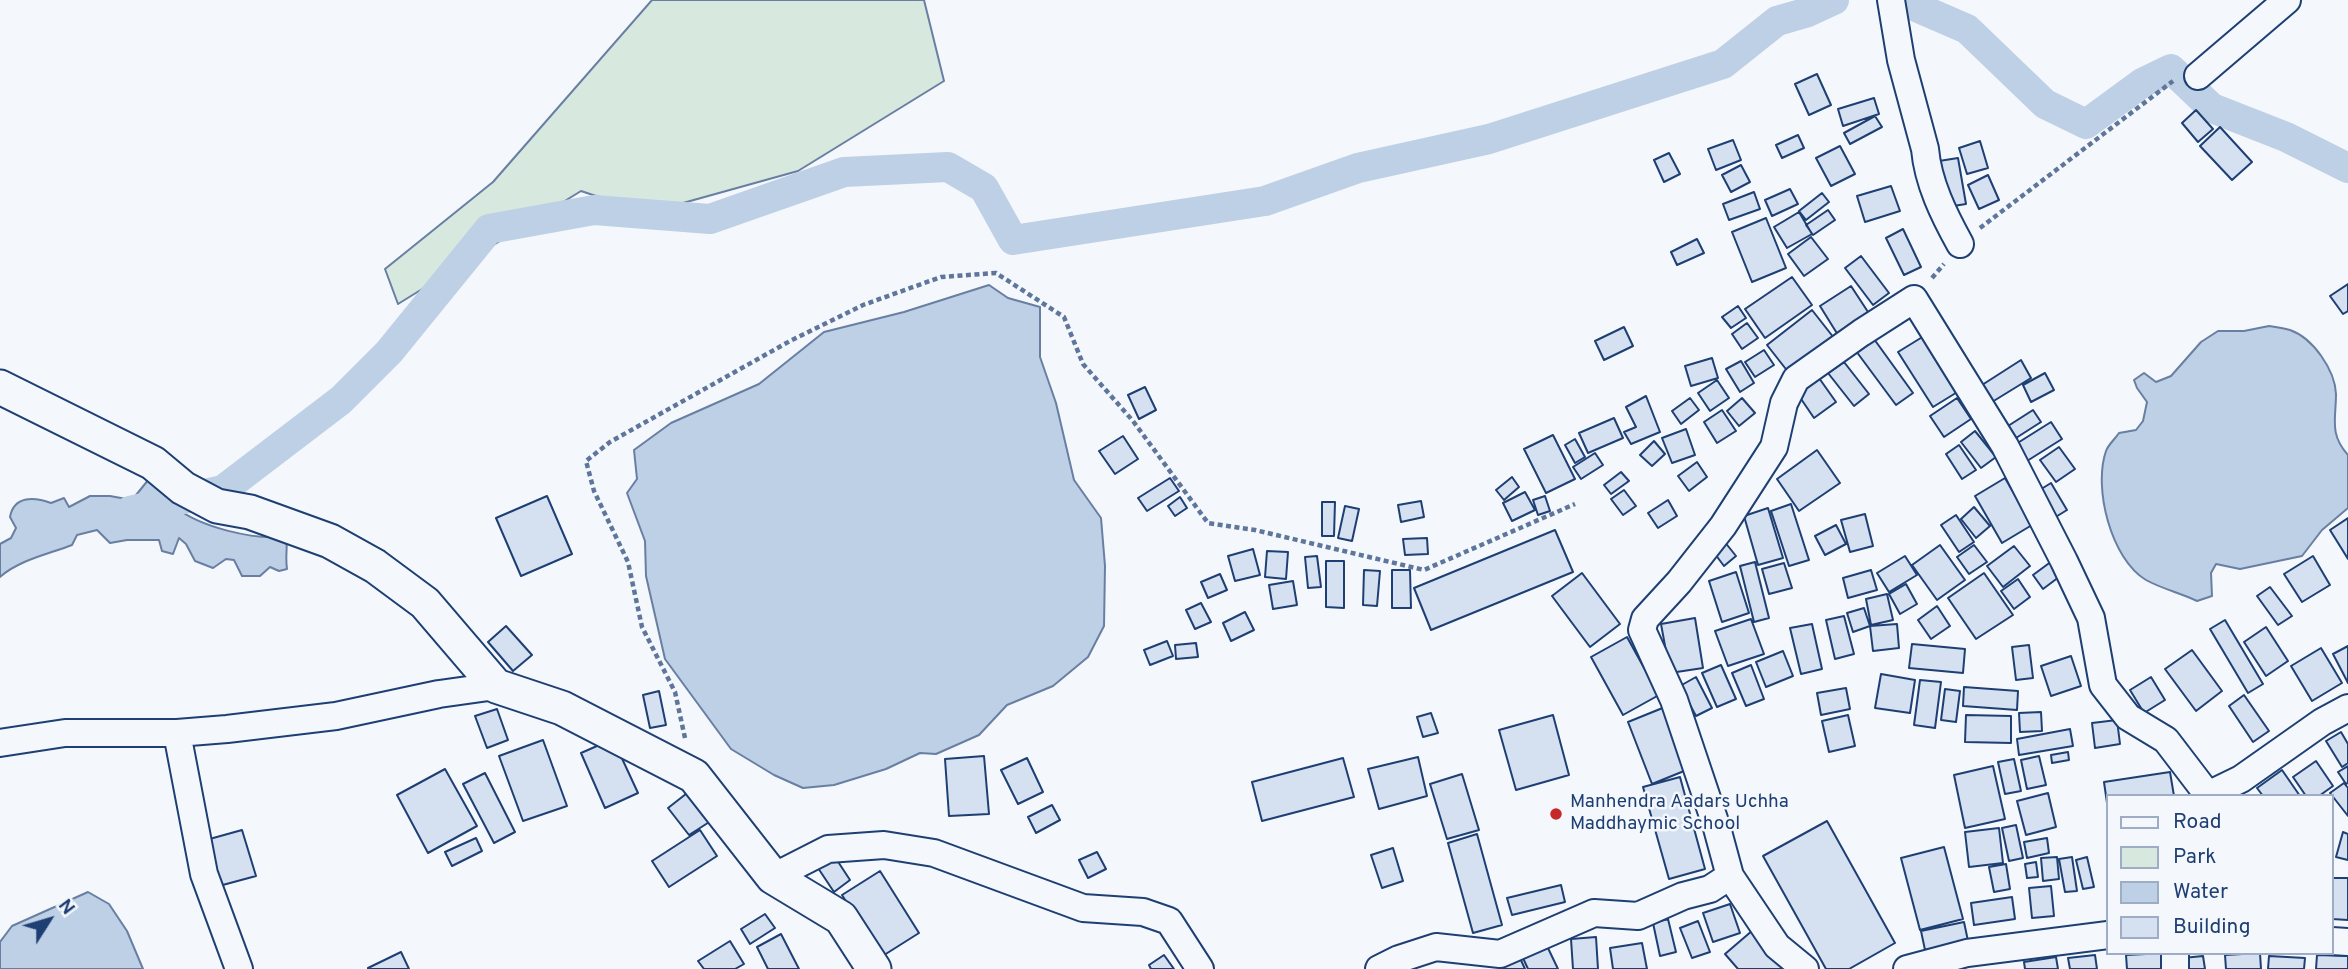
<!DOCTYPE html>
<html>
<head>
<meta charset="utf-8">
<style>
	body { margin:0 }
	#map { position:relative; width:2348px; height:969px; overflow:hidden; background:#f4f7fb; font-family:Overpass,sans-serif }
	canvas { display:block }
	.legend { position:absolute; left:2106px; top:794px; width:228px; height:161px; box-sizing:border-box; background:#f4f7fb; border:2px solid #9eadc5; margin:0; padding:9px 12px; list-style:none; font-size:21px; color:#1d3f73 }
	.legend li { display:flex; align-items:center; gap:14px; height:35px }
	.legend b { width:35px; border:2px solid #9eadc5 }
	.north { position:absolute; left:14px; top:885px; width:70px; height:70px; -webkit-text-stroke:5px #f4f7fb; paint-order:stroke; rotate:53deg; font-size:19px; font-weight:700; line-height:28px; text-align:center; color:#1d3f73 }
	.north::after { content:''; display:block; margin:auto; width:24px; height:32px; background:#1d3f73; clip-path:polygon(50% 0,100% 100%,50% 72%,0 100%) }
</style>
</head>
<body>
<div id="map">
<canvas width="2348" height="969"></canvas>
<ul class="legend">
<li><b style="height:9px;background:#f4f7fb"></b>Road</li>
<li><b style="height:19px;background:#d7e8df"></b>Park</li>
<li><b style="height:19px;background:#bed0e5"></b>Water</li>
<li><b style="height:19px;background:#d5e0f0"></b>Building</li>
</ul>
<div class="north">N</div>
</div>
<script>
const g = document.querySelector('canvas').getContext('2d');
g.lineJoin = 'round';
function fill(path, color) {
  g.fillStyle = color;
  g.fill(path, 'evenodd');
}
function trace(path, color, width, dash) {
  g.strokeStyle = color;
  g.lineWidth = width;
  g.lineCap = dash ? 'butt' : 'round';
  g.setLineDash(dash || []);
  g.stroke(path);
}
function drawText(font, color, halo, rows, align = 'center') {
  g.font = font + ' Overpass,sans-serif';
  g.lineWidth = 5;
  g.setLineDash([]);
  g.textBaseline = 'middle';
  g.strokeStyle = halo;
  g.fillStyle = color;
  for (const [text, x, y, turn = 0] of rows) {
    g.save();
    g.translate(x, y);
    g.rotate((+turn || 0) * Math.PI / 180);
    g.textAlign = isNaN(turn) ? turn : align;
    if (halo) g.strokeText(text, 0, 0);
    g.fillText(text, 0, 0);
    g.restore();
  }
}
const green = new Path2D(`
	M 652,0 L 924,0 L 944,81 L 798,171 L 647,213 L 581,191 L 398,304 L 385,269 L 493,182 Z`);
fill(green, '#d7e8df');
trace(green, '#687fa3', 2);
const water = new Path2D(`
	M 989,285 L 1008,298 L 1040,307 L 1040,357 L 1056,403 L 1074,480 L 1101,518 L 1105,566 L 1104,626 L 1088,657 L 1053,686 L 1007,705 L 979,735 L 936,754 L 920,753 L 886,769 L 834,785 L 803,788 L 774,775 L 731,749 L 665,659 L 646,576 L 645,541 L 627,493 L 637,479 L 634,450 L 671,423 L 759,384 L 824,332 L 904,312 Z
	M 2269,326 C 2276,327 2283,328 2290,330 C 2313,338 2335,370 2336,394 C 2336,419 2329,434 2348,455 L 2348,508 L 2322,530 L 2302,556 L 2240,569 L 2216,564 L 2211,573 L 2212,596 L 2197,601 C 2181,593 2162,589 2146,580 C 2111,559 2093,488 2106,451 C 2108,445 2115,439 2119,433 L 2136,430 L 2143,421 L 2147,402 L 2137,388 L 2134,380 L 2144,373 L 2156,382 L 2171,376 L 2201,342 L 2218,331 L 2244,331 Z
	M 149,479 C 160,485 165,498 175,507 C 200,527 255,541 286,536 C 288,547 285,557 287,569 L 279,571 L 270,567 L 260,576 L 242,576 L 234,560 L 226,559 L 213,568 L 195,561 L 186,544 L 179,538 L 173,554 L 162,551 L 159,540 L 127,540 L 110,543 L 97,530 L 77,535 L 72,545 C 49,554 19,560 0,577 L 0,544 L 11,538 L 16,528 L 10,517 C 14,495 35,497 51,503 L 64,498 L 69,507 L 90,496 L 110,496 L 132,500 Z
	M 88,892 L 109,904 L 127,931 L 143,969 L 0,969 L 0,942 L 12,926 Z`);
fill(water, '#bed0e5');
trace(water, '#687fa3', 2);
trace(new Path2D(`
	M 1900,0 L 1967,29 L 2045,104 L 2086,124 L 2142,83 L 2171,69 L 2212,108 L 2286,137 L 2348,168
	M 130,511 L 223,490 L 341,400 L 389,352 L 489,229 L 594,210 L 710,219 L 844,172 L 948,167 L 984,188 L 1013,240 L 1265,201 L 1358,168 L 1489,139 L 1723,64 L 1777,21 L 1808,12 L 1834,0`), '#bed0e5', 30);
const building = new Path2D(`
	M 1817,74 L 1831,105 L 1809,115 L 1795,84 Z
	M 1874,98 L 1879,114 L 1843,126 L 1838,109 Z
	M 2196,110 L 2213,129 L 2198,142 L 2182,123 Z
	M 1875,116 L 1882,127 L 1850,144 L 1844,133 Z
	M 2220,127 L 2252,162 L 2232,180 L 2200,146 Z
	M 1798,135 L 1804,148 L 1782,158 L 1776,145 Z
	M 1733,140 L 1741,160 L 1716,170 L 1708,149 Z
	M 1980,141 L 1988,168 L 1967,174 L 1959,148 Z
	M 1840,146 L 1855,174 L 1831,186 L 1816,158 Z
	M 1669,153 L 1680,174 L 1664,182 L 1654,160 Z
	M 1958,158 L 1966,204 L 1947,207 L 1939,161 Z
	M 1741,165 L 1750,182 L 1731,192 L 1722,175 Z
	M 1988,175 L 1999,200 L 1979,209 L 1968,185 Z
	M 1891,186 L 1900,211 L 1865,222 L 1857,196 Z
	M 1790,189 L 1798,204 L 1772,216 L 1765,200 Z
	M 1754,192 L 1760,209 L 1729,220 L 1723,204 Z
	M 1822,193 L 1829,202 L 1806,220 L 1799,211 Z
	M 1828,210 L 1835,220 L 1813,235 L 1806,225 Z
	M 1799,212 L 1812,234 L 1787,248 L 1774,227 Z
	M 1766,218 L 1786,268 L 1752,282 L 1732,232 Z
	M 1903,229 L 1921,267 L 1904,275 L 1886,238 Z
	M 1811,237 L 1828,259 L 1804,276 L 1788,254 Z
	M 1697,239 L 1704,253 L 1677,265 L 1671,252 Z
	M 1861,256 L 1889,293 L 1873,305 L 1845,268 Z
	M 1792,277 L 1812,305 L 1765,338 L 1745,309 Z
	M 2348,284 L 2348,311 L 2343,314 L 2330,296 Z
	M 1851,286 L 1870,315 L 1838,335 L 1820,306 Z
	M 1738,306 L 1746,318 L 1731,328 L 1722,317 Z
	M 1812,310 L 1834,338 L 1789,373 L 1767,345 Z
	M 1747,323 L 1758,338 L 1742,349 L 1732,334 Z
	M 1624,327 L 1633,346 L 1604,360 L 1595,341 Z
	M 1924,336 L 1959,391 L 1933,407 L 1898,352 Z
	M 1874,339 L 1913,393 L 1896,405 L 1856,351 Z
	M 1764,350 L 1774,365 L 1755,377 L 1745,362 Z
	M 1712,358 L 1718,378 L 1691,386 L 1685,366 Z
	M 2021,360 L 2031,378 L 1992,402 L 1982,385 Z
	M 1741,361 L 1754,383 L 1740,392 L 1726,369 Z
	M 1844,362 L 1869,394 L 1854,406 L 1828,373 Z
	M 2045,373 L 2054,390 L 2031,402 L 2023,385 Z
	M 1819,378 L 1836,402 L 1814,418 L 1797,393 Z
	M 1717,380 L 1729,398 L 1710,411 L 1698,393 Z
	M 1145,387 L 1156,410 L 1139,419 L 1128,395 Z
	M 1646,396 L 1660,432 L 1631,444 L 1624,432 L 1636,427 L 1626,407 Z
	M 1690,398 L 1699,410 L 1681,424 L 1672,411 Z
	M 1742,398 L 1755,413 L 1739,426 L 1727,411 Z
	M 1957,398 L 1971,419 L 1944,437 L 1930,416 Z
	M 1722,410 L 1736,431 L 1717,443 L 1704,422 Z
	M 2033,410 L 2041,422 L 2016,438 L 2008,426 Z
	M 1614,418 L 1623,438 L 1588,453 L 1579,433 Z
	M 2051,422 L 2062,439 L 2027,461 L 2016,444 Z
	M 1686,429 L 1695,455 L 1672,463 L 1662,438 Z
	M 1975,431 L 1996,457 L 1981,468 L 1961,442 Z
	M 1553,435 L 1575,479 L 1546,493 L 1524,449 Z
	M 1123,436 L 1138,459 L 1115,474 L 1099,451 Z
	M 1575,439 L 1585,457 L 1575,463 L 1565,445 Z
	M 1654,441 L 1665,454 L 1652,466 L 1640,455 Z
	M 1959,445 L 1976,470 L 1962,479 L 1946,454 Z
	M 2059,447 L 2075,469 L 2056,482 L 2040,460 Z
	M 1817,450 L 1840,483 L 1799,511 L 1777,479 Z
	M 1595,453 L 1603,465 L 1581,479 L 1573,467 Z
	M 1697,462 L 1707,477 L 1689,491 L 1678,476 Z
	M 1621,472 L 1629,481 L 1611,494 L 1604,485 Z
	M 1512,477 L 1519,487 L 1504,500 L 1496,490 Z
	M 1170,478 L 1179,491 L 1147,511 L 1138,498 Z
	M 2005,478 L 2032,525 L 2002,543 L 1975,496 Z
	M 2051,483 L 2067,510 L 2054,518 L 2038,491 Z
	M 1624,490 L 1636,506 L 1623,515 L 1611,499 Z
	M 1525,492 L 1535,510 L 1512,521 L 1503,503 Z
	M 547,496 L 572,554 L 521,576 L 496,518 Z
	M 1545,496 L 1550,511 L 1538,515 L 1533,500 Z
	M 1180,497 L 1187,508 L 1175,516 L 1168,506 Z
	M 1668,500 L 1677,516 L 1658,528 L 1648,513 Z
	M 1421,501 L 1424,517 L 1401,522 L 1398,505 Z
	M 1322,502 L 1335,502 L 1334,536 L 1322,536 Z
	M 1791,504 L 1809,560 L 1789,566 L 1771,511 Z
	M 1345,506 L 1359,509 L 1352,541 L 1338,538 Z
	M 1974,507 L 1990,526 L 1976,538 L 1961,519 Z
	M 1768,508 L 1783,558 L 1758,565 L 1744,516 Z
	M 1865,514 L 1873,546 L 1850,552 L 1841,520 Z
	M 1956,515 L 1974,542 L 1959,552 L 1941,525 Z
	M 2348,518 L 2348,559 L 2330,530 Z
	M 1836,525 L 1846,544 L 1825,555 L 1815,536 Z
	M 1555,530 L 1573,572 L 1431,630 L 1414,588 Z
	M 1427,538 L 1428,554 L 1405,555 L 1403,539 Z
	M 1724,541 L 1736,556 L 1724,566 L 1712,550 Z
	M 1940,545 L 1965,580 L 1937,600 L 1912,565 Z
	M 1974,545 L 1987,562 L 1969,574 L 1957,557 Z
	M 2014,546 L 2030,566 L 2003,587 L 1987,566 Z
	M 1253,549 L 1260,575 L 1235,581 L 1228,556 Z
	M 1267,551 L 1288,552 L 1286,579 L 1265,577 Z
	M 1317,556 L 1321,587 L 1308,588 L 1305,557 Z
	M 1905,556 L 1917,575 L 1889,592 L 1877,573 Z
	M 2313,556 L 2330,585 L 2302,602 L 2284,574 Z
	M 1326,561 L 1344,561 L 1344,608 L 1326,607 Z
	M 2052,561 L 2063,574 L 2043,589 L 2033,575 Z
	M 1755,562 L 1769,618 L 1754,622 L 1740,566 Z
	M 1784,563 L 1792,588 L 1769,594 L 1762,569 Z
	M 1364,570 L 1380,571 L 1377,606 L 1363,605 Z
	M 1392,570 L 1410,570 L 1411,608 L 1392,608 Z
	M 1871,570 L 1877,590 L 1848,598 L 1843,578 Z
	M 1736,572 L 1749,613 L 1722,622 L 1709,581 Z
	M 1582,573 L 1620,624 L 1590,647 L 1552,596 Z
	M 1984,573 L 2013,615 L 1976,639 L 1948,598 Z
	M 1220,574 L 1227,590 L 1208,598 L 1201,582 Z
	M 2018,579 L 2030,597 L 2014,609 L 2001,591 Z
	M 1293,581 L 1297,605 L 1273,609 L 1269,585 Z
	M 1906,584 L 1917,604 L 1900,614 L 1889,594 Z
	M 2270,587 L 2292,616 L 2278,625 L 2257,596 Z
	M 1887,594 L 1893,620 L 1871,625 L 1866,599 Z
	M 1201,603 L 1211,622 L 1195,629 L 1186,610 Z
	M 1937,606 L 1950,626 L 1931,639 L 1918,620 Z
	M 1864,608 L 1870,626 L 1853,632 L 1847,613 Z
	M 1245,612 L 1254,630 L 1231,641 L 1223,623 Z
	M 1844,616 L 1854,654 L 1835,659 L 1826,620 Z
	M 1695,618 L 1703,668 L 1670,673 L 1661,624 Z
	M 1751,619 L 1764,654 L 1728,666 L 1715,631 Z
	M 2225,620 L 2263,684 L 2248,693 L 2210,629 Z
	M 1812,624 L 1822,669 L 1801,674 L 1790,628 Z
	M 1897,624 L 1899,648 L 1873,651 L 1870,626 Z
	M 506,626 L 532,655 L 513,671 L 488,642 Z
	M 2266,627 L 2288,661 L 2266,676 L 2244,642 Z
	M 1627,637 L 1659,695 L 1623,715 L 1591,657 Z
	M 1167,641 L 1173,656 L 1150,665 L 1144,650 Z
	M 1196,643 L 1198,657 L 1176,659 L 1175,645 Z
	M 1912,644 L 1965,649 L 1963,673 L 1909,668 Z
	M 2029,645 L 2033,678 L 2016,680 L 2012,647 Z
	M 2348,646 L 2348,683 L 2333,654 Z
	M 2321,648 L 2342,683 L 2312,701 L 2291,666 Z
	M 2192,650 L 2222,691 L 2196,711 L 2165,669 Z
	M 1783,651 L 1793,676 L 1766,687 L 1756,662 Z
	M 2071,656 L 2081,686 L 2051,696 L 2041,666 Z
	M 1721,665 L 1736,699 L 1717,707 L 1702,673 Z
	M 1751,665 L 1764,699 L 1746,706 L 1732,673 Z
	M 1881,674 L 1915,680 L 1910,713 L 1875,708 Z
	M 1696,677 L 1712,708 L 1696,716 L 1680,686 Z
	M 2151,677 L 2165,700 L 2144,713 L 2130,690 Z
	M 1920,680 L 1941,682 L 1935,728 L 1914,725 Z
	M 1964,687 L 2018,691 L 2017,710 L 1963,706 Z
	M 1846,688 L 1850,709 L 1821,715 L 1817,693 Z
	M 1945,689 L 1960,691 L 1956,722 L 1941,720 Z
	M 659,691 L 666,725 L 650,728 L 643,695 Z
	M 2244,695 L 2269,731 L 2253,742 L 2229,706 Z
	M 1665,707 L 1689,769 L 1652,784 L 1628,722 Z
	M 497,709 L 508,740 L 487,748 L 475,716 Z
	M 2041,712 L 2042,731 L 2020,732 L 2019,713 Z
	M 1431,713 L 1438,733 L 1423,737 L 1417,717 Z
	M 1553,715 L 1569,775 L 1516,790 L 1499,730 Z
	M 1848,715 L 1855,746 L 1829,752 L 1822,721 Z
	M 1966,715 L 2011,716 L 2011,743 L 1965,742 Z
	M 2117,720 L 2120,744 L 2095,748 L 2092,723 Z
	M 2070,729 L 2073,746 L 2019,755 L 2017,739 Z
	M 2341,732 L 2348,744 L 2348,763 L 2342,767 L 2326,741 Z
	M 613,739 L 638,793 L 605,808 L 581,753 Z
	M 543,740 L 567,806 L 523,821 L 499,756 Z
	M 2068,752 L 2069,760 L 2052,763 L 2051,755 Z
	M 984,756 L 989,814 L 949,816 L 945,759 Z
	M 2039,756 L 2046,785 L 2027,789 L 2021,760 Z
	M 1418,757 L 1427,796 L 1379,809 L 1368,769 Z
	M 1027,758 L 1043,792 L 1018,804 L 1001,770 Z
	M 1343,758 L 1354,797 L 1262,821 L 1252,782 Z
	M 2014,759 L 2021,791 L 2005,794 L 1998,762 Z
	M 2316,761 L 2333,786 L 2319,796 L 2306,796 L 2293,777 Z
	M 1993,766 L 2005,819 L 1965,828 L 1954,775 Z
	M 2348,766 L 2348,783 L 2346,784 L 2338,772 Z
	M 445,769 L 477,826 L 428,853 L 397,795 Z
	M 2282,770 L 2300,796 L 2263,796 L 2257,788 Z
	M 2170,772 L 2174,796 L 2108,796 L 2108,810 L 2104,782 Z
	M 485,773 L 515,832 L 494,843 L 463,784 Z
	M 1462,774 L 1479,830 L 1447,839 L 1430,784 Z
	M 1680,777 L 1705,869 L 1669,879 L 1643,787 Z
	M 2344,783 L 2348,788 L 2348,816 L 2330,793 Z
	M 691,790 L 714,819 L 689,835 L 668,808 Z
	M 2048,793 L 2056,827 L 2026,835 L 2017,801 Z
	M 1052,805 L 1060,820 L 1036,833 L 1028,817 Z
	M 1827,821 L 1895,943 L 1849,969 L 1826,969 L 1763,856 Z
	M 2016,825 L 2023,858 L 2009,861 L 2002,828 Z
	M 1999,828 L 2003,863 L 1969,867 L 1965,832 Z
	M 242,830 L 256,876 L 219,886 L 206,840 Z
	M 700,830 L 717,856 L 669,887 L 652,861 Z
	M 2343,832 L 2348,834 L 2348,860 L 2336,857 Z
	M 1477,834 L 1502,925 L 1473,933 L 1448,843 Z
	M 476,838 L 482,851 L 452,866 L 445,852 Z
	M 2047,838 L 2049,853 L 2027,858 L 2024,842 Z
	M 1944,847 L 1963,919 L 1920,930 L 1901,858 Z
	M 1393,848 L 1403,881 L 1382,888 L 1371,855 Z
	M 1097,852 L 1106,869 L 1088,878 L 1079,860 Z
	M 833,854 L 850,880 L 834,892 L 816,865 Z
	M 2057,857 L 2059,879 L 2043,881 L 2041,858 Z
	M 2072,857 L 2077,891 L 2065,892 L 2059,859 Z
	M 2087,857 L 2094,887 L 2083,889 L 2076,860 Z
	M 2036,862 L 2038,877 L 2027,878 L 2025,864 Z
	M 2006,864 L 2010,889 L 1994,892 L 1989,867 Z
	M 880,871 L 919,933 L 881,957 L 842,895 Z
	M 2332,878 L 2348,878 L 2348,920 L 2332,919 Z
	M 1561,885 L 1565,902 L 1512,915 L 1507,898 Z
	M 2051,886 L 2054,916 L 2032,918 L 2029,888 Z
	M 2012,897 L 2015,919 L 1974,925 L 1971,903 Z
	M 1730,904 L 1740,933 L 1713,942 L 1703,913 Z
	M 765,914 L 775,928 L 750,944 L 741,929 Z
	M 1668,919 L 1676,952 L 1660,956 L 1653,923 Z
	M 1698,921 L 1710,952 L 1692,958 L 1680,928 Z
	M 1964,922 L 1968,941 L 1925,950 L 1921,931 Z
	M 1753,930 L 1786,969 L 1738,969 L 1725,954 Z
	M 781,934 L 799,969 L 768,969 L 757,947 Z
	M 1596,937 L 1598,969 L 1573,969 L 1571,939 Z
	M 730,941 L 744,964 L 735,969 L 704,969 L 698,961 Z
	M 1642,943 L 1647,969 L 1613,969 L 1610,948 Z
	M 1547,946 L 1558,969 L 1528,969 L 1523,958 Z
	M 401,952 L 409,969 L 368,969 L 368,968 Z
	M 2166,953 L 2168,969 L 2127,969 L 2126,955 Z
	M 2260,953 L 2261,969 L 2226,969 L 2225,955 Z
	M 1164,955 L 1174,969 L 1151,969 L 1149,965 Z
	M 2095,955 L 2097,969 L 2070,969 L 2068,958 Z
	M 2317,955 L 2348,956 L 2348,969 L 2316,969 Z
	M 2203,956 L 2205,969 L 2185,969 L 2183,958 Z
	M 2269,956 L 2305,958 L 2304,969 L 2268,969 Z
	M 2056,957 L 2058,969 L 2025,969 L 2024,962 Z
	M 1520,958 L 1525,969 L 1502,969 L 1501,967 Z`);
fill(building, '#d5e0f0');
trace(building, '#1d3f73', 2);
const minor = new Path2D(`
	M 1891,0 L 1901,60 L 1925,149 C 1928,183 1944,215 1960,244
	M 2198,76 L 2287,0
	M 177,733 L 204,874 L 239,969
	M 0,743 L 65,733 L 177,733 L 227,729 L 336,716 L 439,694 L 496,686
	M 1730,876 L 1717,828 L 1674,700 L 1642,630 L 1645,619 L 1679,582 L 1723,526 L 1774,447 L 1784,403 L 1796,379 L 1861,333 L 1914,299 L 2005,446 L 2064,561 L 2091,618 L 2103,685 L 2128,717 L 2166,740 L 2208,795 L 2241,779 L 2322,722 L 2348,708
	M 773,877 L 828,849 L 884,845 L 934,853 L 1083,908 L 1143,912 L 1169,921 L 1200,969
	M 2332,941 L 2348,942
	M 2175,953 L 2175,969
	M 1379,969 L 1399,959 L 1436,947 L 1500,954 L 1594,913 L 1638,916 L 1683,896 L 1710,889 L 1730,876 L 1777,946 L 1805,969
	M 1907,969 L 1967,953 L 2108,935`);
const tertiary = new Path2D(`
	M 0,387 L 153,463 L 183,488 L 217,506 L 250,512 L 330,541 L 375,566 L 425,603 L 496,686 L 562,708 L 694,776 L 773,877 L 841,918 L 874,969`);
trace(minor, '#1d3f73', 30);
trace(tertiary, '#1d3f73', 37);
trace(new Path2D(`
	M 1980,228 L 2173,81
	M 1932,278 L 1944,264
	M 685,738 L 675,692 L 642,627 L 628,562 L 594,491 L 586,461 L 610,442 L 790,341 L 863,305 L 941,277 L 996,273 L 1064,317 L 1083,364 L 1133,421 L 1208,523 L 1255,530 L 1424,570 L 1575,504`), '#5e769c', 4.5, [5, 3.5]);
trace(minor, '#f4f7fb', 26);
trace(tertiary, '#f4f7fb', 33);
for (const [x, y, r, color] of [
	[1556,814,7,"#c62828"]
]) {
  const dot = new Path2D();
  dot.arc(x, y, r, 0, 2 * Math.PI);
  g.fillStyle = color;
  g.fill(dot);
  trace(dot, '#f4f7fb', 2.5);
}
drawText('19px', '#1d3f73', '#f4f7fb', [
	["Manhendra Aadars Uchha",1570,803],
	["Maddhaymic School",1570,825]
], 'left');
</script>
</body>
</html>
